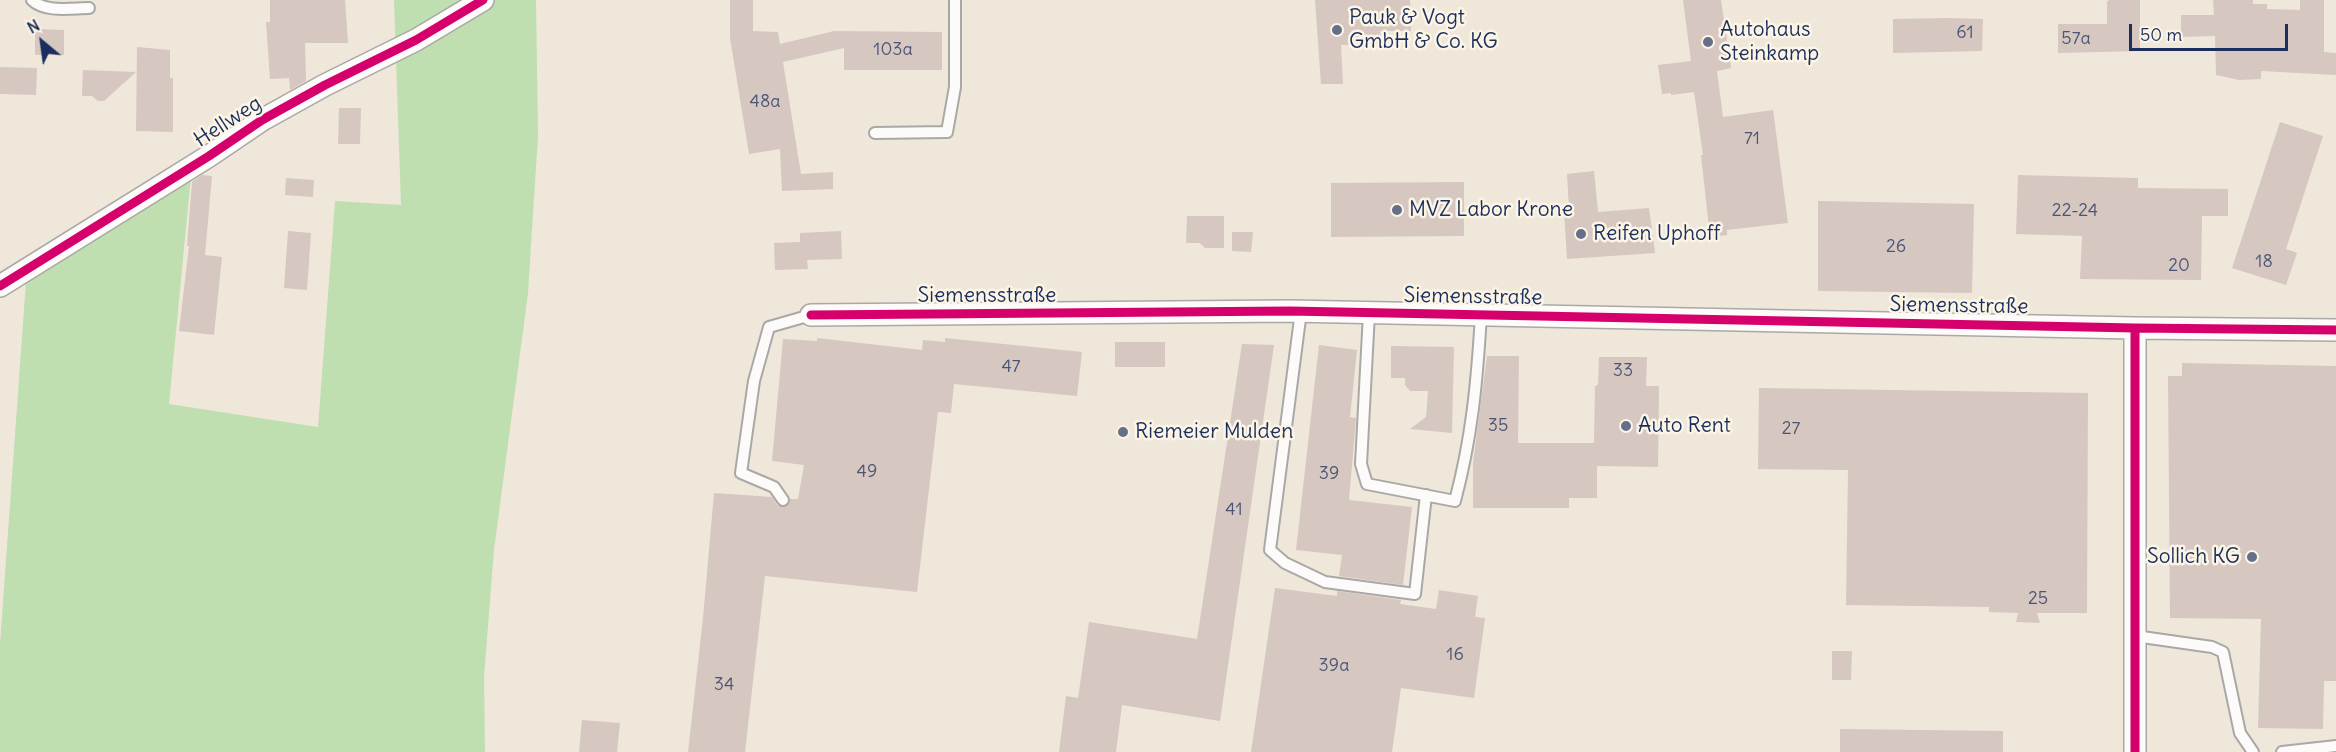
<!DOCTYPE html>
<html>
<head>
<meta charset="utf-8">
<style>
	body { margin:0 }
	#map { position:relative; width:2336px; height:752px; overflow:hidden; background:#efe7da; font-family:Delius,sans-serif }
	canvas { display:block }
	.north { position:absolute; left:12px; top:12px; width:60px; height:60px; -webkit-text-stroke:4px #fcf5e5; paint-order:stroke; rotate:331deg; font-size:16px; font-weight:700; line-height:24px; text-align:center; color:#1b2f5e }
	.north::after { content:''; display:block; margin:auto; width:21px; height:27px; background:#1b2f5e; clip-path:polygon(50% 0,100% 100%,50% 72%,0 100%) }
	.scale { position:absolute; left:2129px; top:24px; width:159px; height:27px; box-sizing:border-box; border:3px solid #1b2f5e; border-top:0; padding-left:8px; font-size:18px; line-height:21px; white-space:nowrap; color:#1b2f5e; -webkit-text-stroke:4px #fcf5e5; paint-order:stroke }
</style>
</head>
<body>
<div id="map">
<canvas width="2336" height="752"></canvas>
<div class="north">N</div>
<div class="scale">50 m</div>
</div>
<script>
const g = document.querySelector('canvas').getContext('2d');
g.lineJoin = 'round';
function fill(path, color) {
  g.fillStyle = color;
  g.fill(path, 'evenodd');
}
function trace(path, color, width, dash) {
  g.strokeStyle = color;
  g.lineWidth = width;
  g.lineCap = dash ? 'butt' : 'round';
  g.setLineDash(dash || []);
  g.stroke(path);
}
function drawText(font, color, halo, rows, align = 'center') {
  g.font = font + ' Delius,sans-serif';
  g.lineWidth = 5;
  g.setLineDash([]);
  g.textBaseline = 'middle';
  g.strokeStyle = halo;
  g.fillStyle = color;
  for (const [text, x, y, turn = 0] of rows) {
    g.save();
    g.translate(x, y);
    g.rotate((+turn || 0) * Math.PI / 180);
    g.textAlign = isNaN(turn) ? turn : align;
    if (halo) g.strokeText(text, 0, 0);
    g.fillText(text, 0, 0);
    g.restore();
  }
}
fill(new Path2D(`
	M 394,0 L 536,0 L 538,136 L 528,293 L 494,550 L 484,677 L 485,752 L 0,752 L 0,644 L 26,281 L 191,176 L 169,404 L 318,427 L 335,201 L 401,205 Z`), '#bfdfb0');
fill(new Path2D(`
	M 270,0 L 345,0 L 348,43 L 305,43 L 306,81 L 290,90 L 289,78 L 270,79 L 266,22 L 270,22 Z
	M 730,0 L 753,0 L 753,31 L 778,32 L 780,44 L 834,31 L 942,32 L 942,70 L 844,70 L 844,48 L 783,62 L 801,174 L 833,172 L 833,189 L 782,191 L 780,149 L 749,154 L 730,38 Z
	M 1315,0 L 1410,0 L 1411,31 L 1380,31 L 1382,44 L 1341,45 L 1343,84 L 1321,84 Z
	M 1683,0 L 1721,0 L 1731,68 L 1717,71 L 1723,117 L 1773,110 L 1788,223 L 1727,230 L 1727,235 L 1710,237 L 1701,155 L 1703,155 L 1694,92 L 1671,95 L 1671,93 L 1662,94 L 1658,65 L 1691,61 Z
	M 2109,0 L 2140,0 L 2140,51 L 2058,53 L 2058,24 L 2107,24 L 2107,2 Z
	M 2213,0 L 2253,0 L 2253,4 L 2267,4 L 2267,9 L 2300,10 L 2300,0 L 2324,0 L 2324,52 L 2336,53 L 2336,75 L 2261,71 L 2261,79 L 2239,80 L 2216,75 L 2215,36 L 2181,37 L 2181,15 L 2214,15 Z
	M 1947,18 L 1983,19 L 1982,51 L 1893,53 L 1893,19 Z
	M 35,29 L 64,30 L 64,55 L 35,55 Z
	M 137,47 L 170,50 L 170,78 L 173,78 L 173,132 L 136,131 Z
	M 0,67 L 37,68 L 36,95 L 0,94 Z
	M 83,70 L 136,72 L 104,101 L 98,101 L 92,96 L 82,96 Z
	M 339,108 L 361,108 L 360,144 L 338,144 Z
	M 2280,122 L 2323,136 L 2286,249 L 2297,253 L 2286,285 L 2232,268 Z
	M 1594,171 L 1598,212 L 1649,208 L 1655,253 L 1567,259 L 1564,211 L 1569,210 L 1567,174 Z
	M 202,175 L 212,176 L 205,255 L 222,257 L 214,335 L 179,331 L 189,246 L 187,246 L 192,182 Z
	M 2018,175 L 2138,178 L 2138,188 L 2228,189 L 2228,216 L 2202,216 L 2201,280 L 2080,279 L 2082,236 L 2016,234 Z
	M 286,178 L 314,180 L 313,197 L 285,195 Z
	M 1464,182 L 1464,236 L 1331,237 L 1331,183 Z
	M 1818,201 L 1974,204 L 1972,293 L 1818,291 Z
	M 1187,216 L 1224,216 L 1224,248 L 1205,248 L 1200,243 L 1186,243 Z
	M 288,231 L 311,233 L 307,290 L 284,288 Z
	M 841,231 L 842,259 L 807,260 L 808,269 L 775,270 L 774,243 L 800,242 L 800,233 Z
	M 1232,232 L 1253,232 L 1251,252 L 1232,251 Z
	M 817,338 L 922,350 L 923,340 L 945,342 L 945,338 L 1082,352 L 1077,396 L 954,384 L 951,413 L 938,412 L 917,592 L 765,576 L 745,752 L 688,752 L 703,618 L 714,493 L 772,497 L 777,505 L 783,507 L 789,504 L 790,499 L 798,499 L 804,465 L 772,461 L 783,339 L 817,341 Z
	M 1115,342 L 1165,342 L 1165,367 L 1115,367 Z
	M 1242,344 L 1274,345 L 1220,721 L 1122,705 L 1116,752 L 1059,752 L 1066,696 L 1078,698 L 1089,622 L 1197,639 Z
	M 1319,345 L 1357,350 L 1350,417 L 1356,418 L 1349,500 L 1412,507 L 1403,585 L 1339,576 L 1342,555 L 1296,550 Z
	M 1391,346 L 1454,347 L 1452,433 L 1410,429 L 1426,417 L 1428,391 L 1410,391 L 1405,385 L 1405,378 L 1391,378 Z
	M 1487,356 L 1519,356 L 1518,443 L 1594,443 L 1595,386 L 1598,385 L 1599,357 L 1647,357 L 1646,386 L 1659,386 L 1658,467 L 1597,466 L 1597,498 L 1569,498 L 1569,508 L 1473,508 L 1473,463 Z
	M 2182,363 L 2336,366 L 2336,681 L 2324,681 L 2323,729 L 2258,728 L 2261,619 L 2170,618 L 2168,376 L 2182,376 Z
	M 1759,388 L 2088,393 L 2087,613 L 2037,613 L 2040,623 L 2016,622 L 2018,613 L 1989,612 L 1989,607 L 1846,605 L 1848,470 L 1758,469 Z
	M 1275,588 L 1337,596 L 1337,591 L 1401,600 L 1400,604 L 1436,609 L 1439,590 L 1478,596 L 1475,617 L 1485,618 L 1474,698 L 1401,688 L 1392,752 L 1251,752 Z
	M 1832,651 L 1852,651 L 1851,680 L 1832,680 Z
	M 582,720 L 620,723 L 617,752 L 579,752 Z
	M 1840,729 L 2003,731 L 2003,752 L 1840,752 Z`), '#d6c7c0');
const service = new Path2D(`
	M 32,0 C 45,13 72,8 89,8
	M 875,133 L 947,132 L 955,87 L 955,0
	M 1301,311 L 1270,550 L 1285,563 L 1325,582 L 1415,594 L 1426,495
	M 1369,313 L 1361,464 L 1367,484 L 1455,501 C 1472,437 1477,382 1481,315
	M 783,500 L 774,487 L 741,473 L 754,381 L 769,327 L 811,315
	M 2135,636 L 2212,647 L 2223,652 L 2240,733 L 2253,752
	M 2282,752 L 2336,746`);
const minor = new Path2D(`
	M 0,286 L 209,156 L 262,120 L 325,85 L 416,40 L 483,0
	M 811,315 L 1290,311 L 2135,328 L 2336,330
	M 2135,328 L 2135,752`);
trace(service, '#aaa8a7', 14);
trace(minor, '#aaa8a7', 24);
trace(service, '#fdfbf9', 10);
trace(minor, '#fdfbf9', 21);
trace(new Path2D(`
	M 0,286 L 209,156 L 262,120 L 325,85 L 416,40 L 483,0
	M 811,315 L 1290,311 L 2135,328 L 2336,330
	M 2135,328 L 2135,752`), '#d6006c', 9);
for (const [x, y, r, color] of [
	[1337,30,6,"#656f89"],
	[1708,42,6,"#656f89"],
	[1397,210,6,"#656f89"],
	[1581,234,6,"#656f89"],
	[1626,426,6,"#656f89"],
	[1123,432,6,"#656f89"],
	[2252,557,6,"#656f89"]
]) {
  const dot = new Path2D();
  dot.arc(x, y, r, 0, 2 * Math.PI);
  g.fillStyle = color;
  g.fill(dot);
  trace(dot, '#fcf5e5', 2);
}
drawText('18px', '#4a5576', null, [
	["61",1965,33],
	["57a",2076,39],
	["103a",893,50],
	["48a",765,102],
	["71",1752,139],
	["22-24",2075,211],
	["26",1896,247],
	["18",2264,262],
	["20",2179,266],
	["47",1011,367],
	["33",1623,371],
	["35",1498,426],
	["27",1791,429],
	["49",867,472],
	["39",1329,474],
	["41",1234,510],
	["25",2038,599],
	["16",1455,655],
	["39a",1334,666],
	["34",724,685]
]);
drawText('21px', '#1b2f5e', '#fcf5e5', [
	["Pauk & Vogt",1349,18],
	["GmbH & Co. KG",1349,42],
	["Autohaus",1720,30],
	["Steinkamp",1720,54],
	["MVZ Labor Krone",1409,210],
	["Reifen Uphoff",1593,234],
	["Auto Rent",1638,426],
	["Riemeier Mulden",1135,432],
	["Sollich KG",2240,557,"right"]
], 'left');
drawText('21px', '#1b2f5e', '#fcf5e5', [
	["Hellweg",228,122,-33],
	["Siemensstraße",987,296],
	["Siemensstraße",1473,297,1],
	["Siemensstraße",1959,306,1]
]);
</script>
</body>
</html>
